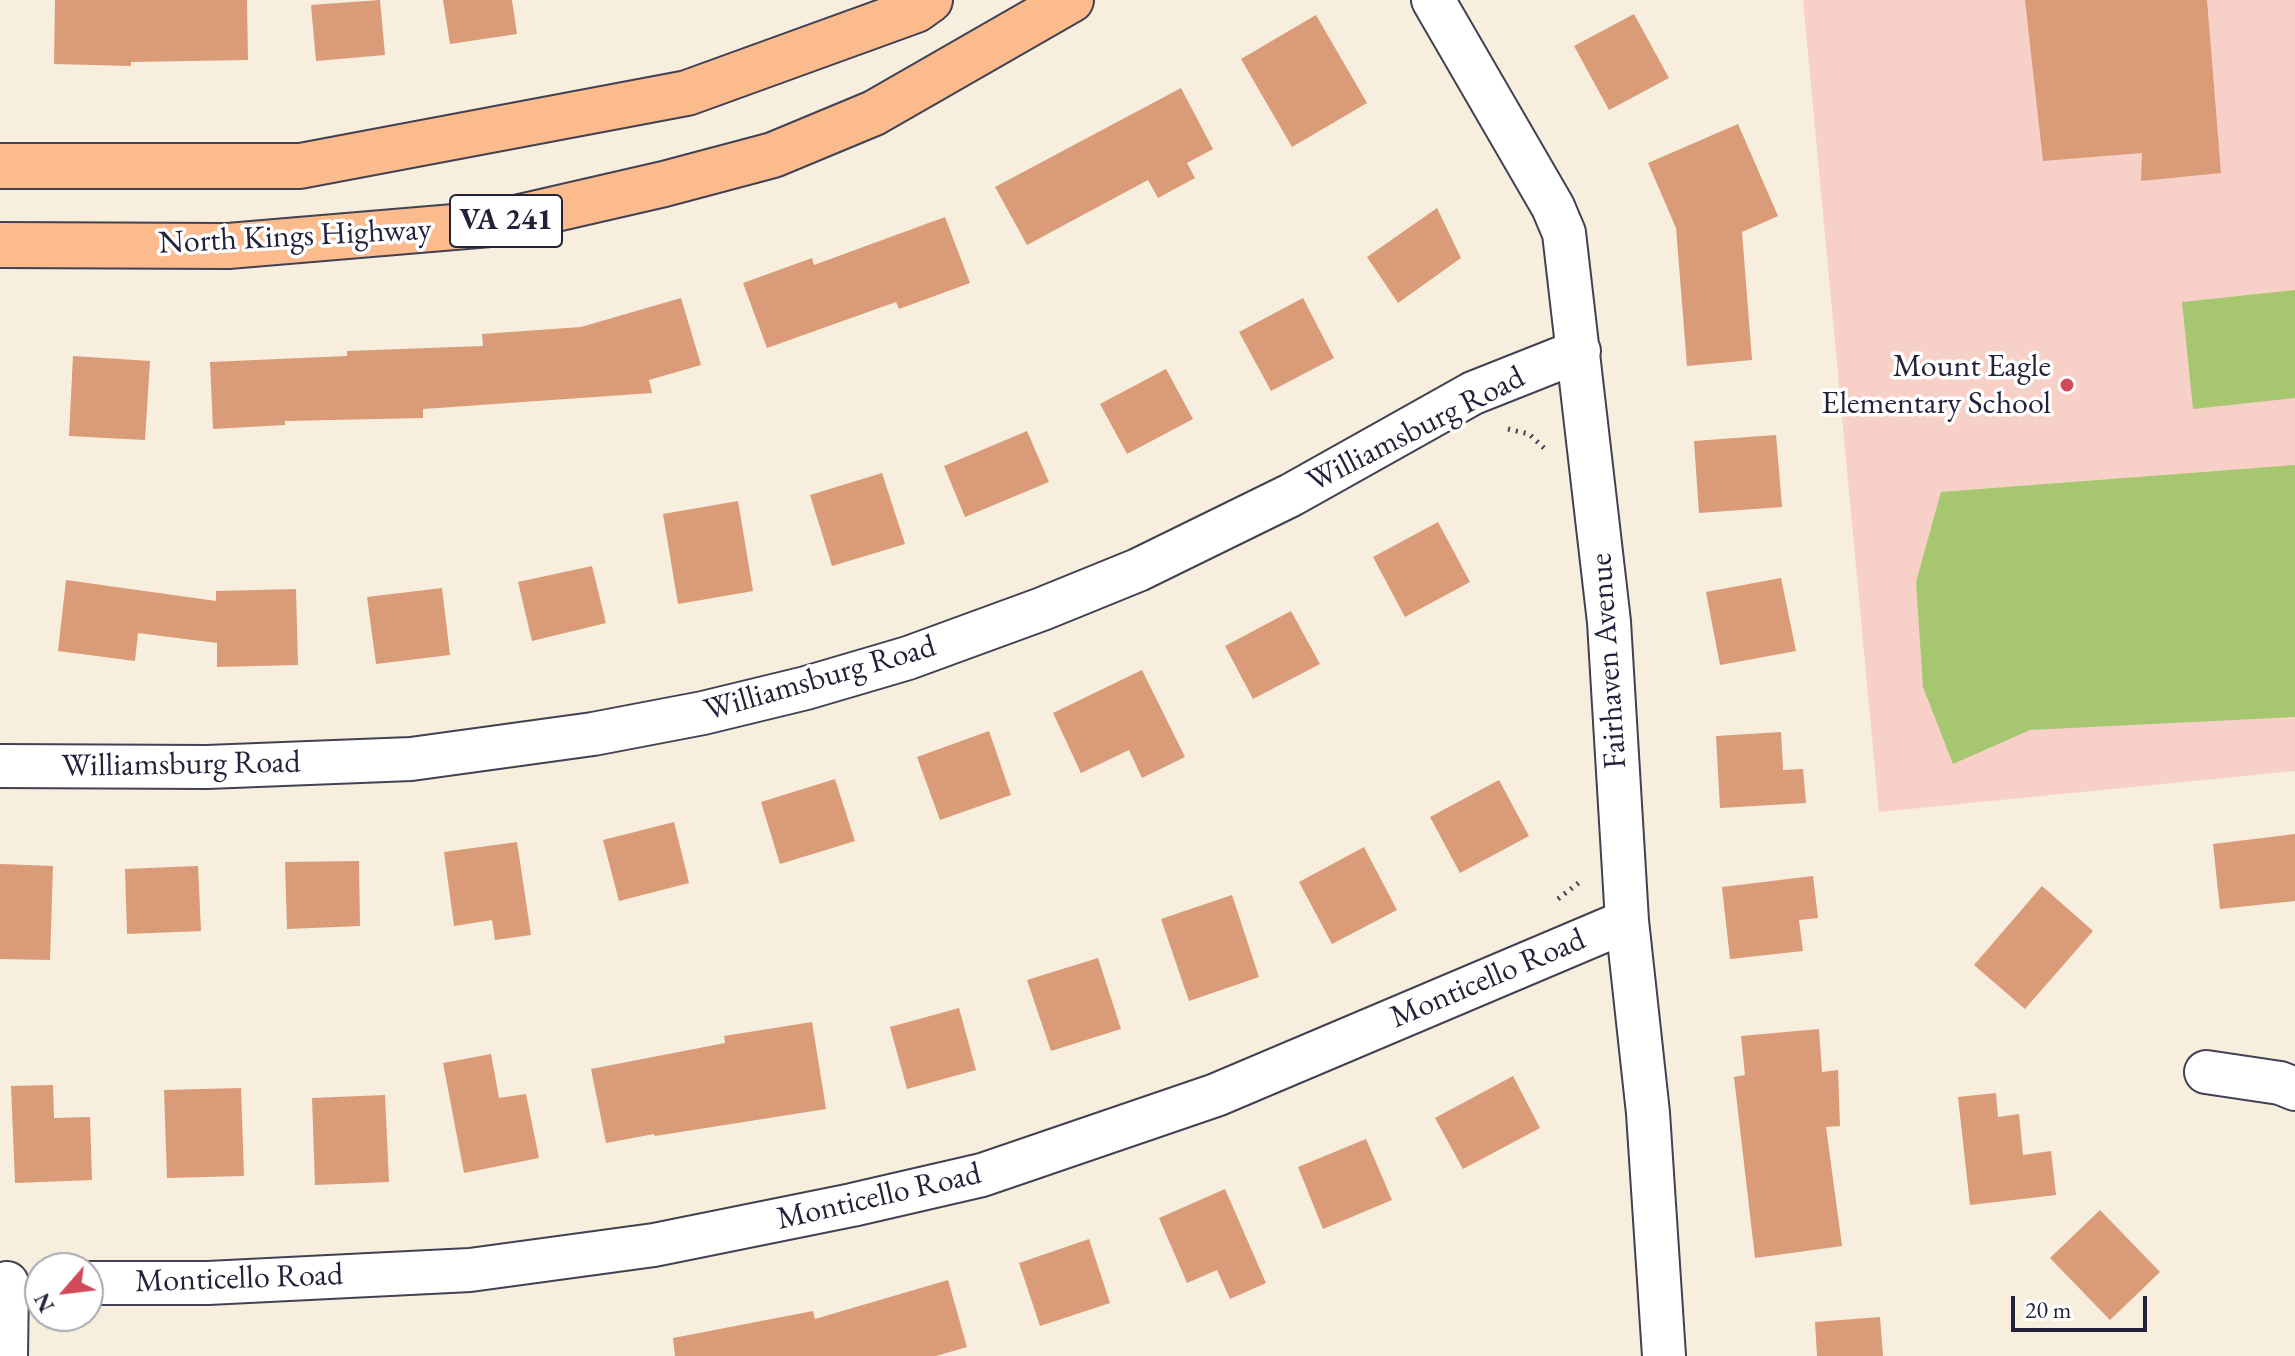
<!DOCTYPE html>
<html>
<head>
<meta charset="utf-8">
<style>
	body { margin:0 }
	#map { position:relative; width:2295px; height:1356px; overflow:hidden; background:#f7eedd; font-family:"EB Garamond",serif }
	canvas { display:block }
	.north { position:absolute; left:24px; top:1252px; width:80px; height:80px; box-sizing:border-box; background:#fff; border:2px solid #a7a7b1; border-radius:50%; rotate:242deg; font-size:22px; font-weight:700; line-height:32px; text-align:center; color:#22223b }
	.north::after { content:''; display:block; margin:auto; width:28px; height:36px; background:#d1495b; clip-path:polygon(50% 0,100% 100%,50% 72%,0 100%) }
	.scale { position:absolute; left:2011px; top:1296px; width:136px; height:36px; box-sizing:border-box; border:4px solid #22223b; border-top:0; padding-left:10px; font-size:24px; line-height:28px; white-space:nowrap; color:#22223b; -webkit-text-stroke:6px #fff; paint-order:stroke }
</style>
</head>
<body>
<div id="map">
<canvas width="2295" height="1356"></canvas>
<div class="north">N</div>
<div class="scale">20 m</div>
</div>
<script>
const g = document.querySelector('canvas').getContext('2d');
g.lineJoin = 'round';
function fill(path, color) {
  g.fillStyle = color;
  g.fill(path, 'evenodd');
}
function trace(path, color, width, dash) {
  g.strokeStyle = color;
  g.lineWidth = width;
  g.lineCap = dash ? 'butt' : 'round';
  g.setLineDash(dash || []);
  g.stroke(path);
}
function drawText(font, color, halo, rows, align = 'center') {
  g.font = font + ' "EB Garamond",serif';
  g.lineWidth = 7;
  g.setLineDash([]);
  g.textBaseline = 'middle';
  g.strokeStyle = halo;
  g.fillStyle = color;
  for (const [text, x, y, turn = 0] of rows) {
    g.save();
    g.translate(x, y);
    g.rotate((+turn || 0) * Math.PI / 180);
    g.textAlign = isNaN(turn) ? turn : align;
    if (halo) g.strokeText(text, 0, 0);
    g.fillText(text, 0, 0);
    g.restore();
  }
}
fill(new Path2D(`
	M 1803,0 L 2295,0 L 2295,771 L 1879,812 Z`), '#f7d1c8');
fill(new Path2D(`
	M 2295,290 L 2295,398 L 2193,409 L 2182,302 Z
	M 2295,465 L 2295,717 L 2030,730 L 1953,764 L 1923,687 L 1916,582 L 1941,492 Z`), '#a6c770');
fill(new Path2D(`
	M 55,0 L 247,0 L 248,60 L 131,62 L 131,66 L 54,64 Z
	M 380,0 L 385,55 L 316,61 L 311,5 Z
	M 443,0 L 512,0 L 517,34 L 450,44 Z
	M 2025,0 L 2207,0 L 2221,173 L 2141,181 L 2142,153 L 2043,161 Z
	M 1634,14 L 1669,78 L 1609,110 L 1574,46 Z
	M 1316,15 L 1367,103 L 1292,147 L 1241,59 Z
	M 1181,88 L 1213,149 L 1187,163 L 1195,178 L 1158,198 L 1148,180 L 1027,245 L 995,187 Z
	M 1738,124 L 1778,216 L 1742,232 L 1752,360 L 1687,366 L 1676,228 L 1648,163 Z
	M 1437,208 L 1461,258 L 1398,303 L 1367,257 Z
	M 945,217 L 970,283 L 899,309 L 896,302 L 767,348 L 743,283 L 812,258 L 814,265 Z
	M 681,298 L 701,365 L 649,380 L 652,393 L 423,409 L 423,418 L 285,421 L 285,425 L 213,429 L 210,362 L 347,356 L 347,351 L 483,346 L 482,334 L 581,327 Z
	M 1303,298 L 1334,358 L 1271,391 L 1239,332 Z
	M 73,356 L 150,361 L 145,440 L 69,436 Z
	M 1166,369 L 1193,419 L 1127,454 L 1100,404 Z
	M 1027,431 L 1049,482 L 965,517 L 944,466 Z
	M 1776,435 L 1782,507 L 1699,513 L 1694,441 Z
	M 882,473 L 905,544 L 832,566 L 810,495 Z
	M 738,501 L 753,591 L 678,604 L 663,514 Z
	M 1438,522 L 1470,582 L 1405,617 L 1373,557 Z
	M 592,566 L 606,623 L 532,641 L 518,582 Z
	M 1781,578 L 1796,651 L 1720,665 L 1706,592 Z
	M 66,580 L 216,601 L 216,591 L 296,589 L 298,665 L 217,667 L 217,643 L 138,633 L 135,661 L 58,651 Z
	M 442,588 L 450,655 L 376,664 L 367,597 Z
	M 1291,611 L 1320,664 L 1253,699 L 1225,646 Z
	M 1142,670 L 1185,757 L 1142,778 L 1129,750 L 1081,773 L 1053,713 Z
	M 989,731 L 1011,795 L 940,820 L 917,757 Z
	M 1781,732 L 1783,770 L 1803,769 L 1806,803 L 1720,808 L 1716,736 Z
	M 835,779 L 855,841 L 780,864 L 761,802 Z
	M 1499,780 L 1529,836 L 1460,873 L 1430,817 Z
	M 674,822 L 689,883 L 619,901 L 603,840 Z
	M 2295,834 L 2295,901 L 2220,909 L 2213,844 Z
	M 517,842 L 531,935 L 495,940 L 492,920 L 454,926 L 444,852 Z
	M 1364,847 L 1397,910 L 1332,944 L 1299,882 Z
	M 359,861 L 360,926 L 287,929 L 285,862 Z
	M 0,864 L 53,866 L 50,960 L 0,959 Z
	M 198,866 L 201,931 L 127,934 L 125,869 Z
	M 1813,876 L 1818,918 L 1799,920 L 1803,951 L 1730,959 L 1722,887 Z
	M 2042,886 L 2093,931 L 2025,1009 L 1974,965 Z
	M 1232,895 L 1259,977 L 1189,1001 L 1161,919 Z
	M 1098,958 L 1121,1029 L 1051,1051 L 1027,980 Z
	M 959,1008 L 976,1070 L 907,1089 L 890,1027 Z
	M 812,1022 L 826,1109 L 655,1136 L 654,1134 L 606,1143 L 591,1069 L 725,1043 L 724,1036 Z
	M 1819,1029 L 1822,1072 L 1838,1070 L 1840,1126 L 1826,1127 L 1842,1246 L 1755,1258 L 1734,1077 L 1745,1075 L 1741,1036 Z
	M 491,1054 L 499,1098 L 526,1094 L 539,1158 L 464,1173 L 443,1063 Z
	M 1513,1076 L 1540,1128 L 1463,1169 L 1435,1118 Z
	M 53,1085 L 54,1118 L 90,1117 L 92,1180 L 15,1183 L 11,1086 Z
	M 241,1088 L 244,1176 L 167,1178 L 164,1090 Z
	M 1996,1093 L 1998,1117 L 2019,1114 L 2023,1155 L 2051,1151 L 2056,1195 L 1970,1205 L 1958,1097 Z
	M 385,1095 L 389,1182 L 315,1185 L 312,1098 Z
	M 1366,1139 L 1392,1200 L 1323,1229 L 1298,1167 Z
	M 1225,1189 L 1266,1283 L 1230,1299 L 1217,1270 L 1187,1283 L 1159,1218 Z
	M 2100,1210 L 2160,1272 L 2110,1320 L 2050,1258 Z
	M 1089,1239 L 1110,1303 L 1040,1326 L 1019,1263 Z
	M 948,1280 L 967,1347 L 936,1356 L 675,1356 L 673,1338 L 813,1311 L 815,1319 Z
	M 1880,1317 L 1883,1356 L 1817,1356 L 1815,1322 Z`), '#da9b79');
const minor = new Path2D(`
	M 1433,0 L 1553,207 L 1564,233 L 1609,622 L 1627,921 L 1648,1113 L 1664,1356
	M 0,766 L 207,767 L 411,759 L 593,734 L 703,713 L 806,688 L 908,658 L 1042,609 L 1138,570 L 1291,495 L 1473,393 L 1579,351
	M 2206,1072 L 2280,1083 L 2295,1089
	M 88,1283 L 208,1283 L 470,1270 L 654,1245 L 852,1205 L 982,1175 L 1216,1095 L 1627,921
	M 6,1356 L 7,1283`);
const primary = new Path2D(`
	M 0,166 L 300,166 L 687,93 L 916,10 L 930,0
	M 0,245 L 228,246 L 490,224 L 664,184 L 773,155 L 874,113 L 1071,0`);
trace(minor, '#424153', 46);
trace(primary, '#424153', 48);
trace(new Path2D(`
	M 1508,429 L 1529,434 L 1544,448
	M 1558,899 L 1581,881`), '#424153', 5, [2, 6]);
trace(minor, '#fff', 42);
trace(primary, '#fbbb8d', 44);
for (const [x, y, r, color] of [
	[2067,385,8,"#d1495b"]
]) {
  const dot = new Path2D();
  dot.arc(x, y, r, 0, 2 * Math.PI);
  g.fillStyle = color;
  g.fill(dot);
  trace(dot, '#fff', 3);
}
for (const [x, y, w] of [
	[506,221,112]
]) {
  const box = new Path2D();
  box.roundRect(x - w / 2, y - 26, w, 52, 6);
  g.fillStyle = '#fff';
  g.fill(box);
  trace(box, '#22223b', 2);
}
drawText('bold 30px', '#22223b', null, [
	["VA 241",506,221]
]);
drawText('32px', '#22223b', '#fff', [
	["North Kings Highway",295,237,-3],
	["Williamsburg Road",1416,430,-27],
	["Fairhaven Avenue",1609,661,-94],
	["Williamsburg Road",820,679,-16],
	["Williamsburg Road",181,765,-1],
	["Monticello Road",1488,979,-23],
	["Monticello Road",879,1197,-13],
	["Monticello Road",239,1279,-2]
]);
drawText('32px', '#22223b', '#fff', [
	["Mount Eagle",2051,367],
	["Elementary School",2051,404]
], 'right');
</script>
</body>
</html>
